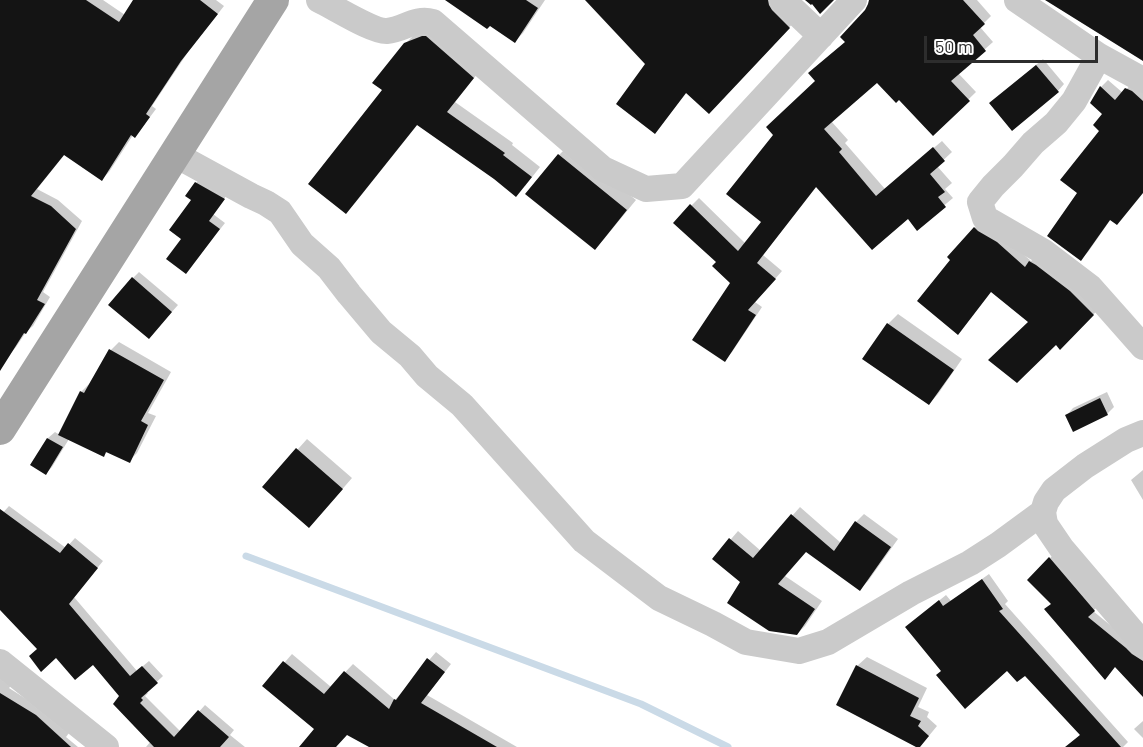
<!DOCTYPE html>
<html>
<head>
<meta charset="utf-8">
<style>
	body { margin:0 }
	#map { position:relative; width:1143px; height:747px; overflow:hidden; background:#fff; font-family:Barlow,sans-serif }
	canvas { display:block }
	.scale { position:absolute; left:924px; top:36px; width:174px; height:27px; box-sizing:border-box; border:3px solid #2d2d2d; border-top:0; padding-left:8px; font-size:18px; line-height:21px; white-space:nowrap; color:#2d2d2d; -webkit-text-stroke:4px #fff; paint-order:stroke }
</style>
</head>
<body>
<div id="map">
<canvas width="1143" height="747"></canvas>
<div class="scale">50 m</div>
</div>
<script>
const g = document.querySelector('canvas').getContext('2d');
g.lineJoin = 'round';
function fill(path, color) {
  g.fillStyle = color;
  g.fill(path, 'evenodd');
}
function trace(path, color, width, dash) {
  g.strokeStyle = color;
  g.lineWidth = width;
  g.lineCap = dash ? 'butt' : 'round';
  g.setLineDash(dash || []);
  g.stroke(path);
}
fill(new Path2D(`
	M 0,0 L 103,0 L 125,15 L 135,0 L 216,0 L 224,6 L 188,52 L 152,106 L 156,109 L 141,129 L 133,135 L 109,172 L 102,179 L 65,154 L 37,189 L 58,200 L 82,221 L 43,292 L 50,297 L 33,326 L 26,332 L 16,347 L 10,354 L 0,347 Z
	M 448,0 L 545,0 L 523,33 L 515,41 Z
	M 598,0 L 778,0 L 797,19 L 709,112 L 687,92 L 662,124 L 655,132 L 647,64 Z
	M 870,0 L 977,0 L 991,16 L 980,27 L 993,42 L 958,73 L 976,92 L 933,134 L 899,98 L 878,81 L 831,121 L 848,140 L 845,143 L 885,189 L 942,141 L 952,152 L 937,166 L 952,183 L 945,189 L 953,198 L 917,228 L 908,217 L 817,186 L 763,255 L 782,271 L 755,302 L 762,307 L 732,352 L 725,360 L 732,283 L 718,262 L 691,206 L 699,198 L 746,244 L 763,222 L 816,81 L 846,41 L 866,11 Z
	M 429,28 L 482,68 L 455,102 L 513,143 L 512,145 L 540,167 L 525,186 L 495,178 L 418,124 L 355,203 L 346,212 L 384,90 L 405,44 L 415,34 Z
	M 1043,59 L 1064,84 L 1058,91 L 998,97 Z
	M 1108,80 L 1123,93 L 1134,81 L 1143,87 L 1143,192 L 1111,219 L 1088,252 L 1081,259 L 1079,193 L 1101,130 L 1104,114 L 1101,87 Z
	M 569,145 L 636,200 L 604,239 L 595,248 L 527,194 L 559,155 Z
	M 202,177 L 229,192 L 213,214 L 225,223 L 191,266 L 183,238 L 196,183 Z
	M 981,221 L 1003,236 L 1031,261 L 1037,255 L 1100,308 L 1060,347 L 949,257 Z
	M 139,272 L 178,305 L 155,331 L 133,278 Z
	M 898,314 L 962,359 L 938,394 L 929,404 L 888,324 Z
	M 119,342 L 171,372 L 148,413 L 156,416 L 137,453 L 129,461 L 108,451 L 103,456 L 69,439 L 52,467 L 46,473 L 32,465 L 48,438 L 55,432 L 60,435 L 81,392 L 89,384 L 111,350 Z
	M 1107,392 L 1114,407 L 1107,414 L 1067,415 L 1073,408 Z
	M 307,439 L 352,478 L 319,516 L 264,487 Z
	M 1143,470 L 1143,500 L 1131,480 Z
	M 9,506 L 66,548 L 75,538 L 103,561 L 74,597 L 137,671 L 149,661 L 163,676 L 146,692 L 148,693 L 145,696 L 181,732 L 205,705 L 234,730 L 230,735 L 245,747 L 146,747 L 151,741 L 121,696 L 93,663 L 57,656 L 38,649 L 0,608 L 0,516 Z
	M 800,507 L 841,543 L 856,522 L 864,514 L 898,539 L 868,581 L 860,589 L 806,551 L 785,576 L 822,601 L 805,626 L 797,634 L 742,582 L 714,559 L 738,531 L 761,551 Z
	M 1056,552 L 1100,604 L 1093,611 L 1143,652 L 1143,695 L 1029,580 Z
	M 989,574 L 1008,601 L 1005,604 L 1128,742 L 1123,747 L 1067,747 L 1081,734 L 1026,674 L 1007,669 L 942,671 L 914,621 L 946,595 L 951,601 Z
	M 436,652 L 451,664 L 427,695 L 517,747 L 372,747 L 264,686 L 292,654 L 331,687 L 353,664 L 395,700 Z
	M 867,657 L 927,688 L 918,707 L 929,712 L 927,717 L 937,726 L 928,737 L 857,666 Z
	M 0,672 L 13,684 L 9,688 L 42,709 L 69,733 L 66,737 L 78,747 L 0,747 Z
	M 1143,721 L 1143,738 L 1134,729 Z`), '#0003');
trace(new Path2D(`
	M 246,556 L 641,704 L 728,747`), '#cadae7', 7);
fill(new Path2D(`
	M 0,0 L 86,0 L 119,22 L 133,0 L 200,0 L 218,14 L 181,61 L 146,114 L 150,117 L 135,138 L 131,135 L 102,181 L 64,155 L 31,196 L 51,206 L 76,229 L 37,300 L 45,304 L 26,334 L 24,333 L 0,371 Z
	M 445,0 L 526,0 L 538,8 L 515,43 L 490,26 L 487,29 Z
	M 585,0 L 768,0 L 769,5 L 772,10 L 790,28 L 709,114 L 686,93 L 655,134 L 616,104 L 645,64 Z
	M 805,0 L 834,0 L 820,14 L 812,4 L 811,5 Z
	M 869,0 L 963,0 L 985,24 L 973,35 L 986,51 L 951,81 L 970,101 L 933,136 L 899,100 L 896,103 L 877,83 L 824,129 L 842,149 L 839,152 L 876,196 L 933,147 L 945,161 L 930,174 L 945,192 L 938,197 L 946,207 L 917,231 L 908,219 L 872,250 L 816,187 L 757,263 L 776,279 L 748,310 L 756,315 L 725,362 L 692,340 L 730,283 L 712,266 L 716,262 L 673,223 L 690,204 L 738,251 L 761,222 L 726,194 L 773,135 L 766,127 L 815,81 L 808,73 L 845,42 L 840,37 L 865,10 L 868,4 Z
	M 1045,0 L 1143,0 L 1143,61 Z
	M 422,36 L 426,36 L 474,78 L 447,112 L 505,153 L 503,155 L 532,177 L 516,197 L 494,179 L 417,125 L 346,214 L 308,184 L 382,90 L 372,83 L 404,43 Z
	M 1036,65 L 1059,92 L 1012,131 L 989,103 Z
	M 1100,86 L 1115,100 L 1125,88 L 1132,91 L 1143,101 L 1143,193 L 1117,225 L 1110,220 L 1081,261 L 1047,236 L 1077,193 L 1060,180 L 1099,131 L 1093,125 L 1102,114 L 1090,103 Z
	M 558,154 L 627,210 L 595,250 L 525,194 Z
	M 195,182 L 225,199 L 209,221 L 220,229 L 186,274 L 166,259 L 181,239 L 169,230 L 191,200 L 185,196 Z
	M 974,227 L 978,231 L 997,242 L 1025,267 L 1029,261 L 1036,265 L 1070,291 L 1094,315 L 1060,350 L 1056,345 L 1017,383 L 988,360 L 1028,322 L 991,292 L 958,335 L 917,301 L 950,260 L 947,257 Z
	M 132,277 L 172,312 L 149,339 L 108,305 Z
	M 887,323 L 954,370 L 929,405 L 862,359 Z
	M 109,349 L 164,380 L 141,421 L 148,425 L 130,463 L 106,452 L 104,457 L 58,435 L 80,391 L 84,393 Z
	M 1100,398 L 1108,415 L 1073,432 L 1065,415 Z
	M 47,438 L 63,447 L 46,475 L 30,465 Z
	M 296,448 L 343,489 L 309,528 L 262,487 Z
	M 0,509 L 60,553 L 68,543 L 98,568 L 69,604 L 130,676 L 142,666 L 158,683 L 141,698 L 143,700 L 140,703 L 174,737 L 198,710 L 229,737 L 220,747 L 154,747 L 113,704 L 119,696 L 93,665 L 75,680 L 56,658 L 41,672 L 29,656 L 37,649 L 0,610 Z
	M 791,514 L 834,551 L 855,521 L 891,547 L 860,591 L 806,552 L 778,584 L 815,609 L 797,635 L 769,631 L 727,603 L 740,582 L 712,559 L 729,538 L 753,558 Z
	M 1049,557 L 1095,611 L 1088,617 L 1126,648 L 1132,654 L 1143,661 L 1143,697 L 1115,667 L 1105,680 L 1044,609 L 1051,604 L 1027,580 Z
	M 982,579 L 1003,609 L 999,611 L 1121,747 L 1065,747 L 1080,735 L 1025,676 L 1017,682 L 1007,671 L 965,709 L 936,675 L 941,671 L 905,627 L 939,600 L 943,606 Z
	M 427,658 L 445,672 L 421,703 L 497,747 L 369,747 L 347,735 L 336,747 L 299,747 L 314,729 L 262,686 L 283,661 L 324,694 L 344,671 L 389,709 L 394,699 L 396,700 Z
	M 856,665 L 919,698 L 910,716 L 921,721 L 918,726 L 929,736 L 920,747 L 916,747 L 836,705 Z
	M 0,693 L 36,715 L 71,747 L 0,747 Z`), '#141414');
trace(new Path2D(`
	M 319,0 C 334,7 373,32 387,31 C 404,30 414,17 433,22 L 603,169 L 646,189 L 682,186 L 854,0
	M 783,0 L 821,36
	M 1017,0 L 1099,56 L 1143,80
	M 1099,56 L 1074,101 L 1056,123 L 1033,143 L 1013,166 L 993,186 L 980,202 L 985,218 L 1044,252 L 1090,287 L 1143,347
	M 174,154 L 251,196 L 266,203 L 280,212 L 302,244 L 329,268 L 349,294 L 381,332 L 410,356 L 427,376 L 462,405 L 584,541 L 659,598 L 713,624 L 746,642 L 799,651 L 828,642 L 911,593 L 970,563 L 998,545 L 1043,512
	M 1143,433 L 1126,440 L 1085,466 L 1054,490 L 1046,502 L 1043,512 L 1045,524 L 1062,549 L 1143,644
	M 0,662 L 106,747`), '#cacaca', 26);
trace(new Path2D(`
	M 0,429 L 273,0`), '#a5a5a5', 32);
</script>
</body>
</html>
